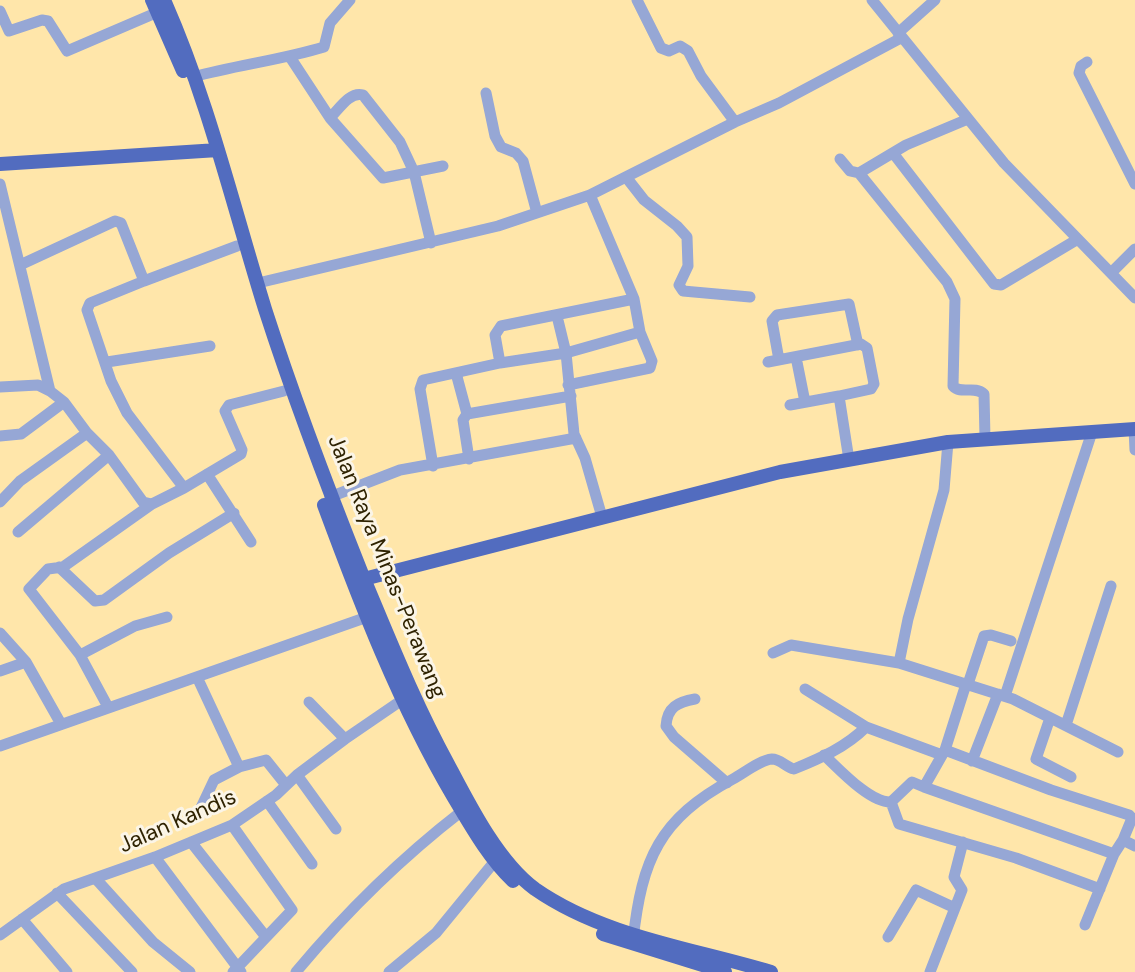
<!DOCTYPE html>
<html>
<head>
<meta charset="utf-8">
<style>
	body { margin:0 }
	canvas { display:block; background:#ffe6aa }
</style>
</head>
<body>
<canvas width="1135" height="972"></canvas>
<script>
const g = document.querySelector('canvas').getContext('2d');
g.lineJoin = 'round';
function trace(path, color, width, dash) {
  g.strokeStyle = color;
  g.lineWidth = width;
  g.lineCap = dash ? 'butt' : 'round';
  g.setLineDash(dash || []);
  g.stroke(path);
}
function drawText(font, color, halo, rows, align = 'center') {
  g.font = font + ' "DM Sans",sans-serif';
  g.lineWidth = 6;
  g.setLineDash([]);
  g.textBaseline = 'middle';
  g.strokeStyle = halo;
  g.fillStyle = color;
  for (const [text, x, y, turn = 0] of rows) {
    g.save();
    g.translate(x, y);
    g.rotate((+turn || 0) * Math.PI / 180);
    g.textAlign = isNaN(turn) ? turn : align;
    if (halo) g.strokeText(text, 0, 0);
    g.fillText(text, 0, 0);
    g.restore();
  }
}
trace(new Path2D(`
	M 637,0 L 661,48 L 669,51 L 680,46 L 688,51 L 701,76 L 735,122
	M 872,0 L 1004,163 L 1135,298
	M 0,11 L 9,31 L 42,20 L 48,21 L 67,51 L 158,12
	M 898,33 L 935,0
	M 290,57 L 330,118 C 339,109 350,91 363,95 L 400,142 L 414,172 L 431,243
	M 1087,62 L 1081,66 L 1079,73 L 1135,184
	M 193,77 C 237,65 281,60 324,47 L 330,23 L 350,0
	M 486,93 L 495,136 L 501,147 L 516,153 L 523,161 L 537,213
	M 330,118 L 383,178 L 443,166
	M 893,153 L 994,284 L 1001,285 L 1078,239
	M 840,159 L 850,171 L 859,173 L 906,145 L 968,119
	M 859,173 L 947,282 L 955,299 L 953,386 C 961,395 974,385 984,394 L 985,438
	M 626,177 L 644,200 L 677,226 L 687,237 L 688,266 L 679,285 L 683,291 L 750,297
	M 0,184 L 50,391
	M 20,265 L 115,221 L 121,223 L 144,281 L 237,246
	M 1111,273 L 1135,249
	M 144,281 L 90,303 L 87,310 L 111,381 L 127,413 L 184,488 L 241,454 L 242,450 L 225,411 L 229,405 L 284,391
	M 258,283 L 498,226 L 590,195 L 735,122 L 779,103 L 901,38
	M 557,316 L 566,353 L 574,434 L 585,458 L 602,517
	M 796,357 L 805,402
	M 779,360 L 772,321 L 777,315 L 849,304 L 858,345
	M 107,362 L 210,346
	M 768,362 L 861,344 L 867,348 L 874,384 L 871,389 L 839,396 L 849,460
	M 500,363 L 495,335 L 501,326 L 634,299
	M 456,373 L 467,414
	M 568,385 L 650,368 L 652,361 L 640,332
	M 0,387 L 38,385 L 50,391 L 64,402 L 87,433 L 109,455 L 143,502 L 152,504 L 184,488
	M 790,405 L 839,396
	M 1134,429 L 1135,450
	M 0,436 L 21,434 L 64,402
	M 948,442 L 944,490 L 908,619 L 899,663 L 1013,699 L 1118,752
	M 469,459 L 463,420 L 467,414 L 571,396
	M 433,466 L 420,389 L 423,380 L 500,363 L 566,353 L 640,332 L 634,299 L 590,195
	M 207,474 L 251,542
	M 330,497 L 400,470 L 576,438
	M 0,502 L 20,481 L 87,433
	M 152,504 L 63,567 L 48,569 L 29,589 L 80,655 L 135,626 L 167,617
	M 18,532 L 109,455
	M 59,567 L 95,601 L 104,600 L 169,553 L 234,513
	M 0,633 L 26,662 L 61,724
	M 773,653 L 791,645 L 899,663
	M 80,655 L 108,707
	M 0,671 L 26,662
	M 197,677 L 239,767 L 266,760 L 286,785
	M 966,684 L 945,750 L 924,787 L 1114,854 L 1123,840 L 1135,846
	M 968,684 L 984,636 L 991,635 L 1011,641
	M 1005,696 L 1092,432
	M 695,699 C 678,702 667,707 666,726 L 674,737 L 727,783
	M 309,702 L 345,739
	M 1050,718 L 1036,759 L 1071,777
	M 1066,725 L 1111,586
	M 866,727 L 942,755
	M 0,746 L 373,615
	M 945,750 L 1051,790 L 1129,815 L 1132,818 L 1123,840
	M 824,755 C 839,769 870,803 891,802
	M 972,761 L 998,694
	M 297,775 L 336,829
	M 924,787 L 912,782 L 891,802 L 899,824 L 1016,858 L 1100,889
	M 267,801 L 312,864
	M 197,816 L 214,780 L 239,767
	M 232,825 L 292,910 L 233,972
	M 191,842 L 266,937
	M 155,857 L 241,972
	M 96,879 L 153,942 L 190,972
	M 57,893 L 132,972
	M 22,919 L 67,972
	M 1085,925 L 1114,854
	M 0,935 L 64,889 L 155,857 L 232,825 L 276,795 L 297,775 L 345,739 L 402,700
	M 888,937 L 916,890 L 955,908
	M 633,940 C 642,859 659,819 733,779 C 744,773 760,760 772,759 C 780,759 786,767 794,769 C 821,758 846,747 866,727 L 805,689
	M 296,972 C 346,912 400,859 462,811
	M 389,972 L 436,933 L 495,861
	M 930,972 L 962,890 L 954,877 L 963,842`), '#96a7d5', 11);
trace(new Path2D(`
	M 152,0 L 183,71
	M 164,0 C 208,99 233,206 265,309 C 294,399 327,486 362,574 C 389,638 414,702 448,764 C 469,804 498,862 535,889 C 604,937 692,948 771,972
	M 0,164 L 218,150
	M 324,505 C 361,605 399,704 453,796 C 471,826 488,857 513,881
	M 356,581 L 780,472 L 948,442 L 1135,429
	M 603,934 L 725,972`), '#526cbf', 14);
drawText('22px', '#2f2302', '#fbf5e7', [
	["Jalan Raya Minas-Perawang",386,567,68],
	["Jalan Kandis",178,822,-24]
]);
</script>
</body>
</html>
